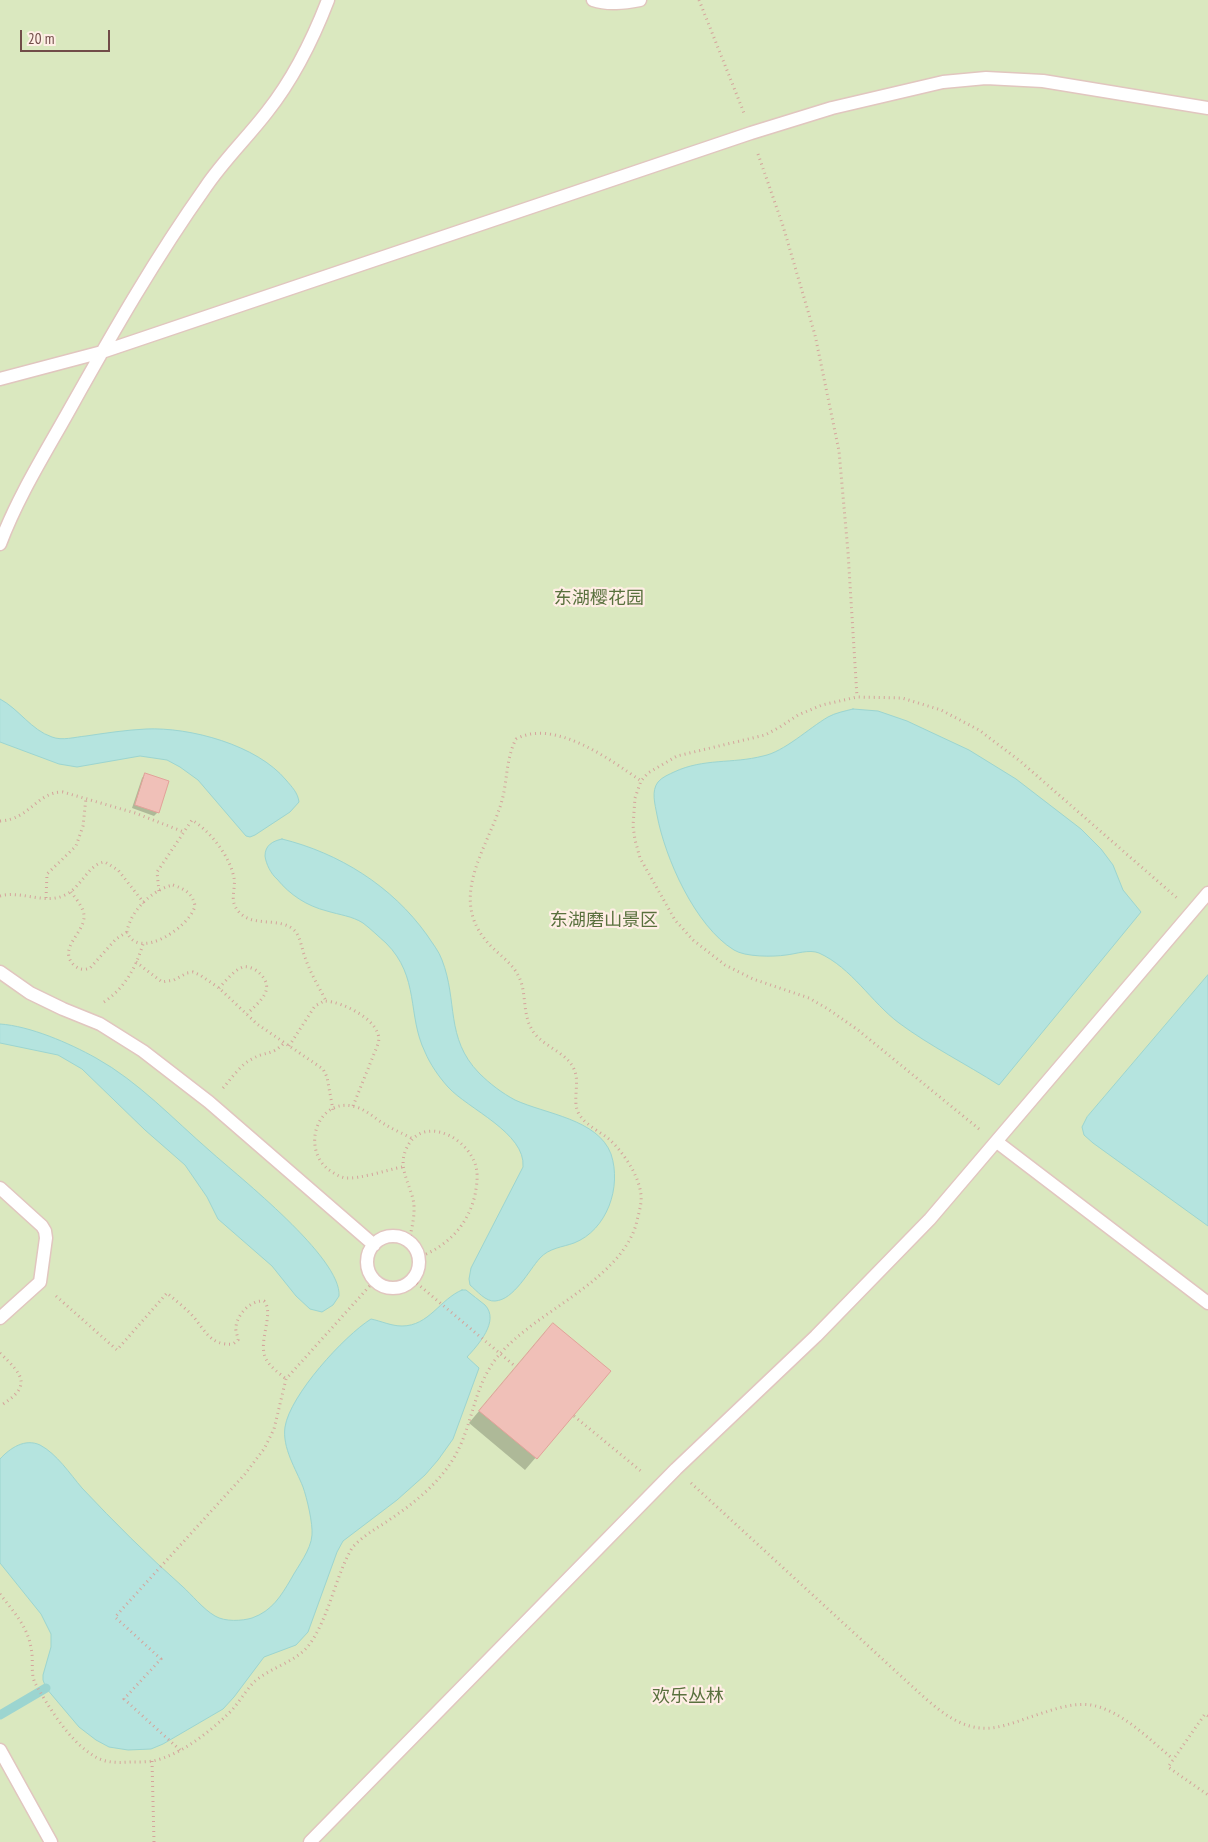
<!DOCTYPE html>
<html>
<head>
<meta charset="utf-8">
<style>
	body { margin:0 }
	#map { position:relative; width:1208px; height:1842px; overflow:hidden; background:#fbeadf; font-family:"PT Sans Narrow",sans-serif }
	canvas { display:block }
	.scale { position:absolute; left:20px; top:30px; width:90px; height:22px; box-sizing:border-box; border:2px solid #714c48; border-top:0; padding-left:6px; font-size:15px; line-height:18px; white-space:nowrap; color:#714c48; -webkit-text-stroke:4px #ffeee5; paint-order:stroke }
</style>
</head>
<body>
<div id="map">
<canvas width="1208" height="1842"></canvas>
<div class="scale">20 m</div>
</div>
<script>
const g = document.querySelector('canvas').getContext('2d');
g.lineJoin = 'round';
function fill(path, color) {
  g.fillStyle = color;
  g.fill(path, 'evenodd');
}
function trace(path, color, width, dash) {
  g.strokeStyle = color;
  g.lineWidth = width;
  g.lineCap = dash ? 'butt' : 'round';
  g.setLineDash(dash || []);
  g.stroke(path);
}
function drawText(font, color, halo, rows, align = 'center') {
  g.font = font + ' "PT Sans Narrow","Noto Sans SC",sans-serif';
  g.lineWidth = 4.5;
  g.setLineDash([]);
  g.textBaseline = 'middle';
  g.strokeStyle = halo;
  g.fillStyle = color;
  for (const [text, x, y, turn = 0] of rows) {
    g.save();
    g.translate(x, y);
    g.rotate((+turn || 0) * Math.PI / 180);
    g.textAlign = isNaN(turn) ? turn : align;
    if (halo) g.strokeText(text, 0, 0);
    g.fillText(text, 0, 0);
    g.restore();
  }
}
fill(new Path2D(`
	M 0,0 L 1208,0 L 1208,1842 L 0,1842 Z`), '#dae8bf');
const water = new Path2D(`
	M 0,699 C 19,709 31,730 52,737 C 62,741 75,737 86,736 C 106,733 126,730 146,729 C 190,727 257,745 286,780 C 292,787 298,793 299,802 L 290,812 L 255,835 L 250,837 L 246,836 L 198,780 L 180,767 L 167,760 L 140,756 L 77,767 L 59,764 L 0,742 Z
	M 853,709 L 878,711 L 907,721 L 969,750 L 1016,779 L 1081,829 L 1101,849 L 1113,865 L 1123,890 L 1141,912 L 999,1085 C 966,1064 930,1046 899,1023 C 871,1002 852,968 819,953 C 809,949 796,954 786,955 C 773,957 745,957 734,950 C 695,926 665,858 657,815 C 655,804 651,791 658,782 C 662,777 670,774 674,772 C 704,758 732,764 763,756 C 784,752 809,728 828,717 C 835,713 845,711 853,709 Z
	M 282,839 C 339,853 392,886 427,935 C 432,943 439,951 442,960 C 458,1001 445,1038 479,1073 C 490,1084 502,1093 515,1100 C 545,1114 598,1119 611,1154 C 622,1187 607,1230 574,1243 C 563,1247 549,1248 540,1258 C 529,1270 514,1300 495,1301 C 486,1302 477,1291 470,1285 L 469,1279 L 471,1268 L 523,1167 C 526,1133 468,1109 448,1087 C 439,1077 430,1064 425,1052 C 407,1015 420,977 386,943 C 379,937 371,929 363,923 C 352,916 340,915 327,911 C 307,906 290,895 277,879 C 271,874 266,864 265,856 C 265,845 273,841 282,839 Z
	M 1208,975 L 1208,1226 L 1093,1143 L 1084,1135 L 1082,1127 L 1087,1117 Z
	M 0,1024 C 30,1026 69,1043 96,1058 C 139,1082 173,1119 210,1151 C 239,1177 342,1258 339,1296 L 333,1305 L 322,1312 L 310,1309 L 296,1296 L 272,1266 L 218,1219 L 207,1197 L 185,1165 L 145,1130 L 82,1069 L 58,1055 L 0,1043 Z
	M 462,1290 L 466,1290 C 472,1295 479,1300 485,1305 C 500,1321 478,1345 467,1357 L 479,1368 L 453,1439 L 438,1460 L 425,1475 L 397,1500 L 343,1541 L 337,1552 L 308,1632 L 296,1645 L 264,1657 L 234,1697 L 223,1709 L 163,1744 L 151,1749 L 128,1750 L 109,1747 L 96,1740 L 79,1727 L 46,1688 L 43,1680 L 43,1675 L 51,1647 L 51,1634 L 41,1614 L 0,1563 L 0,1459 C 10,1448 25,1438 40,1445 C 57,1454 70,1474 82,1488 C 114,1522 147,1555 182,1586 C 192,1595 203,1609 215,1616 C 225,1622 242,1621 252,1618 C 272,1611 281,1596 291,1579 C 298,1566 311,1550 312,1535 C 313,1524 307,1498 303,1487 C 296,1469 282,1448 285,1427 C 290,1395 344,1336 371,1319 C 381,1321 391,1326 402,1326 C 429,1326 440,1299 462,1290 Z`);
fill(water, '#b5e4df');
trace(water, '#9cd5d0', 1);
fill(new Path2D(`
	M 145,774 L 158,812 L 154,816 L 132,808 L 142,778 Z
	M 553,1324 L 610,1371 L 525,1470 L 469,1423 L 542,1336 Z`), '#0003');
trace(new Path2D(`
	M 0,1715 L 46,1688`), '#9cd5d0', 9);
const building = new Path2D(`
	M 145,773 L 169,781 L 159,813 L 135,805 Z
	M 553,1323 L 611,1371 L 537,1459 L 479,1411 Z`);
fill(building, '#f0c0b8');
trace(building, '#e2a299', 1);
const service = new Path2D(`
	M 593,0 C 608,5 624,3 640,0
	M 0,379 L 102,352 L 751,133 L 832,108 L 943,82 L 986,78 L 1043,81 L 1208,108
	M 0,544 C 18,496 46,452 71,407 C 113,332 156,257 205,188 C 223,161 247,138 267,112 C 293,79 313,39 328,0
	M 0,972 L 30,993 L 63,1009 L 100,1024 L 143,1051 L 209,1102 L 374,1245
	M 997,1142 L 1208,1303
	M 0,1188 L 42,1226 L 45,1231 L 46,1238 L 40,1282 L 0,1318
	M367 1262a26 26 0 1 1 52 0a26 26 0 1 1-52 0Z
	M 0,1750 L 51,1842
	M 310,1842 L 676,1469 L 816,1336 L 930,1219 L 1208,893`);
trace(service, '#e1c6bf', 15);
trace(new Path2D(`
	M 699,0 L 744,113
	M 758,154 L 783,226 L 815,335 L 839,451 L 848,552 L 857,697
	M 0,821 C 31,819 36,792 63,792 L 135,813 L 184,832
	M 173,885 C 185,889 193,894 195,906 C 189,928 138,961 127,932 C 130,911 153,889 173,885 Z
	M 159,891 L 157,872 L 192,820 C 210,831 230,856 234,878 C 236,888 230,898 236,908 C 249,930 280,915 295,931 C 301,938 302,951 306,960 C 311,974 319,987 326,1001
	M 71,892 C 76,899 84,908 84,916 C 85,933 56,949 75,966 C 80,970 85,970 90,968 L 116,939 L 127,932
	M 0,896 C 21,890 45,905 65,895 C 81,888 89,863 105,862 L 118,870 L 144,903
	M 46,898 L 47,874 L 76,846 L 83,826 L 86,798
	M 136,962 L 162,982 L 174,980 L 187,973 L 193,972 L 200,975 L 219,988 L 257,1024 L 323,1069 L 327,1077 L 333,1110
	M 219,988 C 226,981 234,970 243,967 C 247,966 253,968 257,971 C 278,988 260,1001 247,1014
	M 104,1002 C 125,988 136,967 143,944
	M 289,1046 L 315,1006 L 324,1001 C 342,1001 385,1022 378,1044 L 353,1106
	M 223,1088 C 232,1078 240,1065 252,1059 C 265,1051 272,1056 284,1043
	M 979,1129 L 858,1030 L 828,1009 L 809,998 L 753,979 L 725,965 L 693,940 L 675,920 L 640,858 L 635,840 L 633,826 L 635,798 L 641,781 L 648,773 L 677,756 L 765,735 L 780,727 L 798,715 L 822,705 L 857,697 L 902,698 L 941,710 L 979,730 L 1020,761 L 1177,898
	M 402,1167 C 387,1170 360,1179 346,1178 C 339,1177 334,1173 329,1170 C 301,1149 317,1099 352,1106 C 365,1108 375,1119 386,1125 C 394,1130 404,1134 413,1139
	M 409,1241 C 412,1227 416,1213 413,1199 C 409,1183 399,1168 405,1152 C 418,1115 462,1133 474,1161 C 479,1172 477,1184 475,1195 C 468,1225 448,1246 419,1257
	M 413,1280 L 516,1367
	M 56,1296 L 117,1350 L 167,1293 C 175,1300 184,1307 191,1314 C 205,1329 209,1346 233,1344 L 238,1340 C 238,1336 235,1331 236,1327 C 237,1314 251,1300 264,1301 C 275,1313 257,1342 266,1359 C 270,1367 279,1373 286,1379
	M 0,1353 C 24,1376 32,1386 0,1406
	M 574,1416 L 642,1472
	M 691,1483 L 915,1689 C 936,1708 960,1731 991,1728 C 1009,1726 1028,1717 1046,1712 C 1060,1707 1076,1703 1091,1705 C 1121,1710 1150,1740 1173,1759
	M 0,1594 C 13,1611 28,1627 31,1648 C 34,1660 30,1672 35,1683 C 48,1706 68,1739 91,1754 C 103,1763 116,1763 131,1762 C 138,1762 146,1762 153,1761 C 180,1755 207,1734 227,1715 C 237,1706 244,1693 253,1683 C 270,1667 295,1663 309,1645 C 329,1618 335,1577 352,1548 C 363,1535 378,1528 392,1518 C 414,1503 435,1486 450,1464 C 474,1429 471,1388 499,1355 C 536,1311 618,1282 636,1225 C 638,1215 642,1205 641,1195 C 639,1175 623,1152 609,1139 C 600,1132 588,1126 581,1117 C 570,1104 581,1084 574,1069 C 566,1051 540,1046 531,1028 C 522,1011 527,991 518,975 C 510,960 494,952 484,938 C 451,896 486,849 500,807 C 508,784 505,760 516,739 C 554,718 611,760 641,781
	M 1208,1716 L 1205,1714 L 1168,1767 L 1208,1795
	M 180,1750 L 124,1699 L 161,1659 L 115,1617 L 245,1474 L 264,1449 L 274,1429 L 286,1379 L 375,1280
	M 152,1761 L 154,1842`), '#d4a49c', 3, [1, 4]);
trace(service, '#fff', 12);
drawText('18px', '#5a713e', '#ffeee5', [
	["东湖樱花园",599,599],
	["东湖磨山景区",604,921],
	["欢乐丛林",688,1697]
]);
</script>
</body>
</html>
